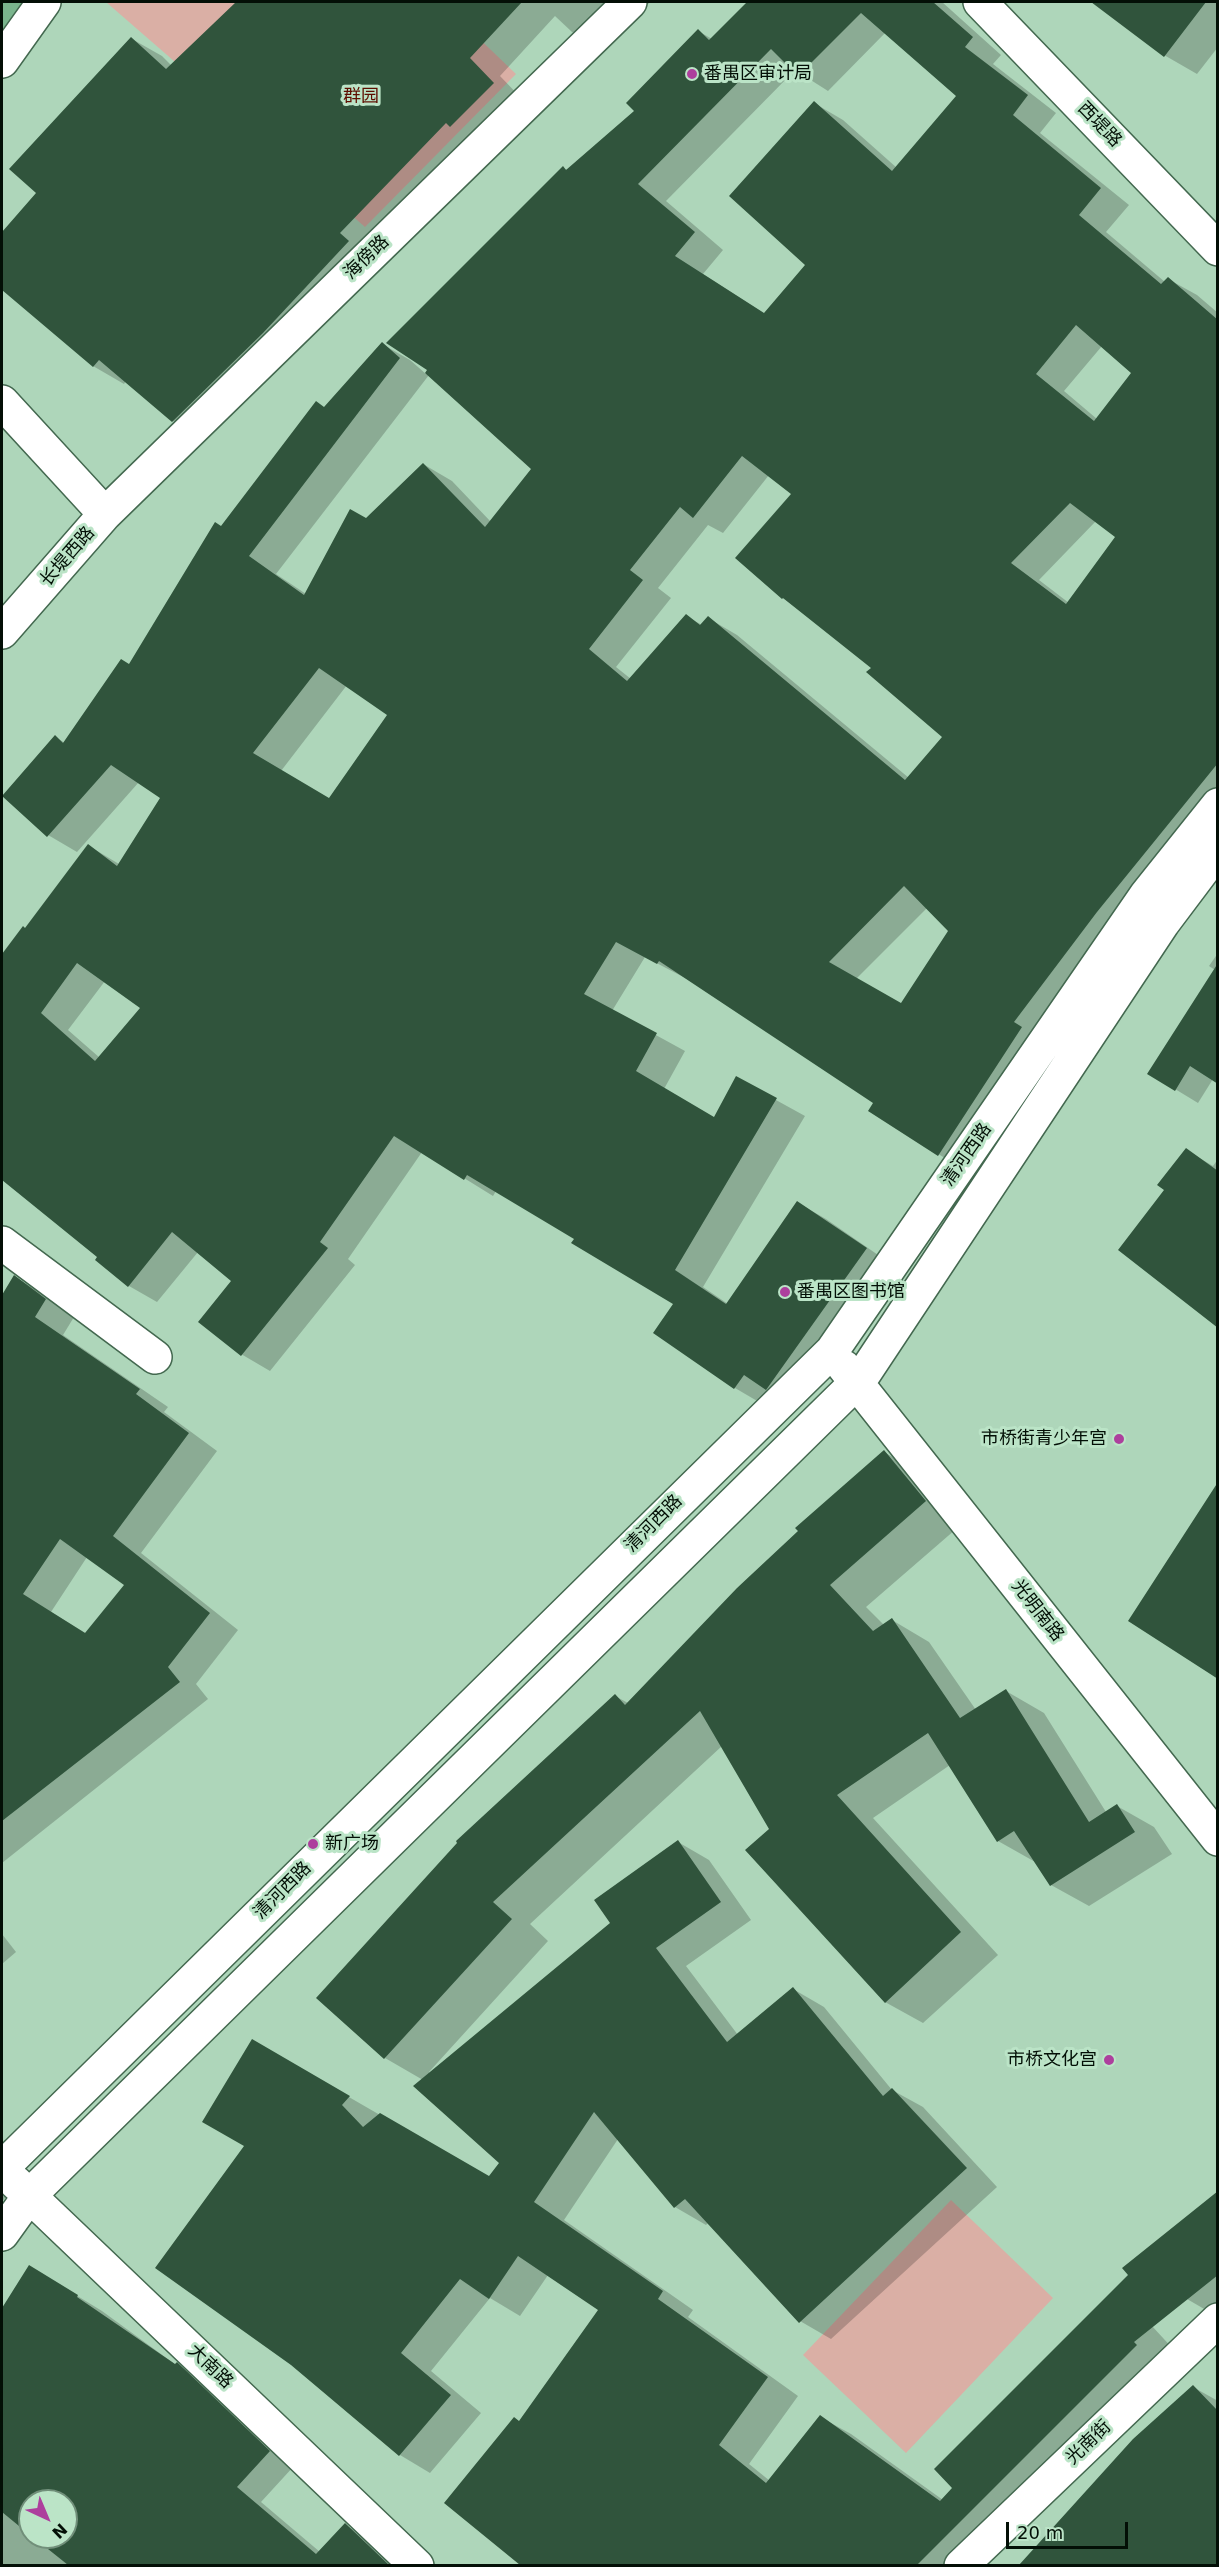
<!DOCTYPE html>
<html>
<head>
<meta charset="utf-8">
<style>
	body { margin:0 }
	#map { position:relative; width:1219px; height:2567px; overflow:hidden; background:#aed6ba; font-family:"DejaVu Sans",sans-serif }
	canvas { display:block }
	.frame { position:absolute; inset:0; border:3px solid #030f06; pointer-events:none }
	.north { position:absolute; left:18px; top:2489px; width:60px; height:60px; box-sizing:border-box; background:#bbe4c7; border:2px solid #718f7a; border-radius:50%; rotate:136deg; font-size:16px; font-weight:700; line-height:24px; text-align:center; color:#030f06 }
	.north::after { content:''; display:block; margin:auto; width:21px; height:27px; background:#ad3f9d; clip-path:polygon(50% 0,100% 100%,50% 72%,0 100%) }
	.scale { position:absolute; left:1006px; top:2522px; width:122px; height:27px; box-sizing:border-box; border:3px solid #030f06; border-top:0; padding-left:8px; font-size:18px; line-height:21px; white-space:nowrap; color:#030f06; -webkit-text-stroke:4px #bbe4c7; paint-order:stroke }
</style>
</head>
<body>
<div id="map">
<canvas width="1219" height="2567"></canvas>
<div class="frame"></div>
<div class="north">N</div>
<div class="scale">20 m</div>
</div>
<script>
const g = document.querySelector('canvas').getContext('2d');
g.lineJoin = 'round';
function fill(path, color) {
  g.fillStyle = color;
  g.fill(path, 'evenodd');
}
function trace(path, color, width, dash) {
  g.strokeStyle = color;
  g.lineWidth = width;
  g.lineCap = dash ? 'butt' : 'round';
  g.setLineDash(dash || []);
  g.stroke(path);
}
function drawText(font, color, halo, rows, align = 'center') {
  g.font = font + ' "DejaVu Sans","Noto Sans SC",sans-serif';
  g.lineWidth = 6;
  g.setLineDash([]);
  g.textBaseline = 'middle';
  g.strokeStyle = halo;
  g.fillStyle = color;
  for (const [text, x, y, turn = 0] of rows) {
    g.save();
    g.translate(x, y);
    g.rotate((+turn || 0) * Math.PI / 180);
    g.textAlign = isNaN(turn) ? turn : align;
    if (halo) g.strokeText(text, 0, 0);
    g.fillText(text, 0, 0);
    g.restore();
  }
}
fill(new Path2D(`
	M 106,2 L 441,2 L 516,74 L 365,227 Z
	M 951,2200 L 1053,2298 L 906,2453 L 803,2355 Z`), '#daafa5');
fill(new Path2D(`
	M 2,2 L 33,2 L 2,54 Z`), '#7ab58d');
fill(new Path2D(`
	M 238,2 L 650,2 L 604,50 L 572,32 L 555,16 L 500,76 L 524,101 L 204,439 L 173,421 L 126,381 L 124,384 L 93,366 L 2,288 L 2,234 L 38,193 L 132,39 L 162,56 L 172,66 Z
	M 749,2 L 942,2 L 1001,55 L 993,64 L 1056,113 L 1040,133 L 1129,205 L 1106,232 L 1165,282 L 1168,279 L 1197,295 L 1218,313 L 1218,815 L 967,1172 L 870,1111 L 875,1103 L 687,979 L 645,957 L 612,1011 L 685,1051 L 664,1089 L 714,1119 L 736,1078 L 805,1116 L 703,1287 L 728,1304 L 798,1203 L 826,1219 L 894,1266 L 764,1405 L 735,1388 L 655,1332 L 675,1303 L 576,1238 L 496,1191 L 493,1196 L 422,1152 L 348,1259 L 355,1265 L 270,1371 L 241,1354 L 233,1280 L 198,1252 L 157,1302 L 129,1286 L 100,1257 L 2,1178 L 2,957 L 23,928 L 26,929 L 89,846 L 119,864 L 162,798 L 139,782 L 77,852 L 48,835 L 55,737 L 65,743 L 130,666 L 221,528 L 382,344 L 410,360 L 426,374 L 563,168 L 568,170 L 636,111 L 698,31 L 712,39 ZM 886,32 L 958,96 L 897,168 L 843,120 L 814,103 L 807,265 L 765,314 L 703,274 L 723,250 L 666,201 L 795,70 L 828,91 ZM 1102,346 L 1133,373 L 1097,419 L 1064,391 ZM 429,375 L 533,469 L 491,522 L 452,481 L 423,464 L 366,520 L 306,594 L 276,574 ZM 769,475 L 793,494 L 783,598 L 873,667 L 944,737 L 909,778 L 737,635 L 708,618 L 702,625 L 686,616 L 631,679 L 616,667 L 671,598 L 658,588 L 708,525 L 723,533 ZM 1096,521 L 1117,537 L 1069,603 L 1039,580 ZM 347,685 L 389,714 L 330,800 L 281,771 ZM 927,908 L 950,931 L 901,1005 L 856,979 ZM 105,981 L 142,1007 L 100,1058 L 68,1030 Z
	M 1115,2 L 1218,2 L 1218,47 L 1197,74 L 1164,55 L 1107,12 Z
	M 1218,953 L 1218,1082 L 1213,1079 L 1198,1103 L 1175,1089 L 1215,970 L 1209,966 Z
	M 1186,1150 L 1213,1166 L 1218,1159 L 1218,1327 Z
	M 15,1277 L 43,1294 L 74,1317 L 63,1335 L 168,1407 L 164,1412 L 217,1451 L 141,1553 L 238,1630 L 196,1684 L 208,1699 L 2,1863 L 2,1293 L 3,1295 ZM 87,1557 L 126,1585 L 87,1634 L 51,1612 Z
	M 884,1452 L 922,1474 L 963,1523 L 866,1607 L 884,1625 L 892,1620 L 929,1642 L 976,1710 L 1006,1691 L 1044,1713 L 1106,1812 L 1117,1806 L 1154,1827 L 1172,1854 L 1089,1906 L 1051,1885 L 1037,1863 L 998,1841 L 950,1765 L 873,1818 L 998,1955 L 923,2023 L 885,2002 L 771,1829 L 722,1746 L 530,1924 L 548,1941 L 429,2072 L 430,2074 L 612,1924 L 678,1842 L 709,1860 L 751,1920 L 686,1966 L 738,2035 L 793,1989 L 824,2007 L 892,2090 L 923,2107 L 997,2187 L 831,2339 L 800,2321 L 709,2222 L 706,2225 L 675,2207 L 618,2139 L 564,2220 L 693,2310 L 688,2317 L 798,2396 L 749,2464 L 770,2481 L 820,2417 L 851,2434 L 943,2500 L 1140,2313 L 1175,2351 L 965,2566 L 522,2566 L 446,2503 L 520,2423 L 600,2310 L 548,2275 L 520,2316 L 490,2298 L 431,2371 L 481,2413 L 430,2473 L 400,2455 L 246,2146 L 252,2041 L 489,2178 L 501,2163 L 423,2080 L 385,2058 L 615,1696 L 628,1703 Z
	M 2,1934 L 16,1952 L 2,1964 Z
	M 2,2179 L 12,2188 L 2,2202 Z
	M 1218,2193 L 1218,2317 L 1187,2299 Z
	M 30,2267 L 102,2311 L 176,2365 L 202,2378 L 294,2466 L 261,2502 L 320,2552 L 345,2525 L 370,2539 L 397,2566 L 2,2566 L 2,2311 ZM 30,2501 L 66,2501 L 66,2537 L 30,2537 Z
	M 1193,2387 L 1218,2401 L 1218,2566 L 1021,2566 L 1134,2440 Z`), '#0003');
fill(new Path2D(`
	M 236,2 L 522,2 L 470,58 L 494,83 L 450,127 L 446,123 L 340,233 L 349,241 L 263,333 L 172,422 L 99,360 L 93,367 L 2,290 L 2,232 L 36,193 L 9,169 L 131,37 L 166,69 Z
	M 747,2 L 933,2 L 973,37 L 965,47 L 1028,95 L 1013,115 L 1101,188 L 1079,215 L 1161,284 L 1168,277 L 1218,320 L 1218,763 L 1097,912 L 1014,1022 L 1022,1027 L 938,1156 L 868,1111 L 873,1103 L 659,961 L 657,964 L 616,942 L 584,994 L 657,1033 L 636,1071 L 714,1117 L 736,1076 L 777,1098 L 675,1270 L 726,1304 L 797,1201 L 867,1248 L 766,1390 L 744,1375 L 734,1389 L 653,1333 L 673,1304 L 571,1243 L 574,1239 L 467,1175 L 464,1180 L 394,1136 L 320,1242 L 328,1248 L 241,1356 L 198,1322 L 231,1281 L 172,1232 L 128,1287 L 95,1260 L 97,1257 L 2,1180 L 2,954 L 23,926 L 25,928 L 88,844 L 117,866 L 160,798 L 111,765 L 47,837 L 2,796 L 55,735 L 63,743 L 121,659 L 129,664 L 215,522 L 221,526 L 316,401 L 324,407 L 382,342 L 400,358 L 249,556 L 304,595 L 350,509 L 366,518 L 423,463 L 485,527 L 531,469 L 425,373 L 427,370 L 386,343 L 563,166 L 566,170 L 634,111 L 626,103 L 698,29 L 709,40 ZM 861,13 L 956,96 L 892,171 L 814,101 L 729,196 L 805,265 L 764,313 L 675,256 L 695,232 L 638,184 L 771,49 L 798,76 ZM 1076,325 L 1131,373 L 1094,421 L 1036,374 ZM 742,456 L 791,494 L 735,558 L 782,599 L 783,598 L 871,668 L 866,672 L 942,737 L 905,780 L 708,616 L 700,625 L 686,614 L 627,681 L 589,649 L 643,580 L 630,570 L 680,507 L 693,518 ZM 1070,503 L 1115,537 L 1066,604 L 1011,563 ZM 319,668 L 387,715 L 329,798 L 253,753 ZM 904,886 L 948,931 L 901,1003 L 829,962 ZM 77,963 L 140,1008 L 95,1061 L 41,1013 Z
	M 1091,2 L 1206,2 L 1164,57 Z
	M 1218,963 L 1218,1084 L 1190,1066 L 1175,1091 L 1147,1074 Z
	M 1186,1148 L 1218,1171 L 1218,1328 L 1118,1250 L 1164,1190 L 1157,1185 Z
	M 14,1275 L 46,1299 L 35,1317 L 140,1389 L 136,1394 L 189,1433 L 113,1536 L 210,1613 L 168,1667 L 180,1682 L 2,1821 L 2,1295 ZM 60,1539 L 124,1585 L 85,1633 L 23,1594 Z
	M 884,1450 L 926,1501 L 830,1585 L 873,1631 L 892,1618 L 960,1718 L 1006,1689 L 1089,1822 L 1117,1804 L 1135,1832 L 1050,1886 L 1014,1831 L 997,1842 L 928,1733 L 837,1795 L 961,1932 L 885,2003 L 745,1850 L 769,1829 L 700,1711 L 493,1902 L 512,1919 L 384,2059 L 316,1998 L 457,1843 L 456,1841 L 615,1694 L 625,1705 L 737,1588 L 798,1531 L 795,1528 Z
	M 1218,1482 L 1218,1679 L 1128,1621 Z
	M 678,1840 L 721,1902 L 656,1948 L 727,2042 L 793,1987 L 883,2096 L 892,2088 L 967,2168 L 799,2323 L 685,2199 L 674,2208 L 594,2112 L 534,2202 L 663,2291 L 658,2299 L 768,2377 L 719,2445 L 766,2483 L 820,2415 L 940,2501 L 952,2488 L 934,2469 L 1128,2275 L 1122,2268 L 1218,2191 L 1218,2275 L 1134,2342 L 1137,2345 L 917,2565 L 520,2565 L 444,2503 L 514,2417 L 519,2421 L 598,2310 L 518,2256 L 489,2299 L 460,2279 L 401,2353 L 451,2395 L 399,2456 L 291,2365 L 155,2268 L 244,2146 L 202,2122 L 252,2039 L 350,2096 L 342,2105 L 363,2127 L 380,2113 L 489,2176 L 499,2163 L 413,2086 L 610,1923 L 594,1900 Z
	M 29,2265 L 78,2295 L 77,2297 L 175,2364 L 177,2362 L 270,2451 L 237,2487 L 316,2554 L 345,2523 L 389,2565 L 68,2565 L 33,2537 L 66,2537 L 66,2501 L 30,2501 L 30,2535 L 2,2512 L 2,2308 Z
	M 1193,2385 L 1218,2411 L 1218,2565 L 1019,2565 L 1133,2439 Z`), '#30543c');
const minor = new Path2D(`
	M 2,1243 L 155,1357`);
const tertiary = new Path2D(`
	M 980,2 L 1218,249
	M 2,61 L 44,2
	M 2,402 L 105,514
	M 2,632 L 105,514 L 630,2
	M 844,1367 L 1218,1839
	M 2,2168 L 832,1351 L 1146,895 L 1218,805
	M 15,2182 L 417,2566
	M 2,2234 L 30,2195 L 862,1377 L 1163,923 L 1218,850
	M 961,2566 L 1218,2320`);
trace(minor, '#43684f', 36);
trace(tertiary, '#43684f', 36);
trace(minor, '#fff', 33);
trace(tertiary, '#fff', 33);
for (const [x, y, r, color] of [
	[692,74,6,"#ad3f9d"],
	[785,1292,6,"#ad3f9d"],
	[1119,1439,6,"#ad3f9d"],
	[313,1844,6,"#ad3f9d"],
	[1109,2060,6,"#ad3f9d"]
]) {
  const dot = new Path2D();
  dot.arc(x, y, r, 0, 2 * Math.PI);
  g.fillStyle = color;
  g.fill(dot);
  trace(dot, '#bbe4c7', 2);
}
drawText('18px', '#030f06', '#bbe4c7', [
	["番禺区审计局",704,74],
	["番禺区图书馆",797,1292],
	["市桥街青少年宫",1107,1439,"right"],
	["新广场",325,1844],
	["市桥文化宫",1097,2060,"right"]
], 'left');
drawText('18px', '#5e0e00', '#bbe4c7', [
	["群园",361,97]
]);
drawText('18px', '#030f06', '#bbe4c7', [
	["西堤路",1099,125,46],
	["海傍路",367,258,-44],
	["长堤西路",68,557,-49],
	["清河西路",967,1155,-55],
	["清河西路",654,1524,-45],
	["光明南路",1037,1611,52],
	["清河西路",283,1891,-45],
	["大南路",210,2367,44],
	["光南街",1089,2443,-44]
]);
</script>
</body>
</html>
